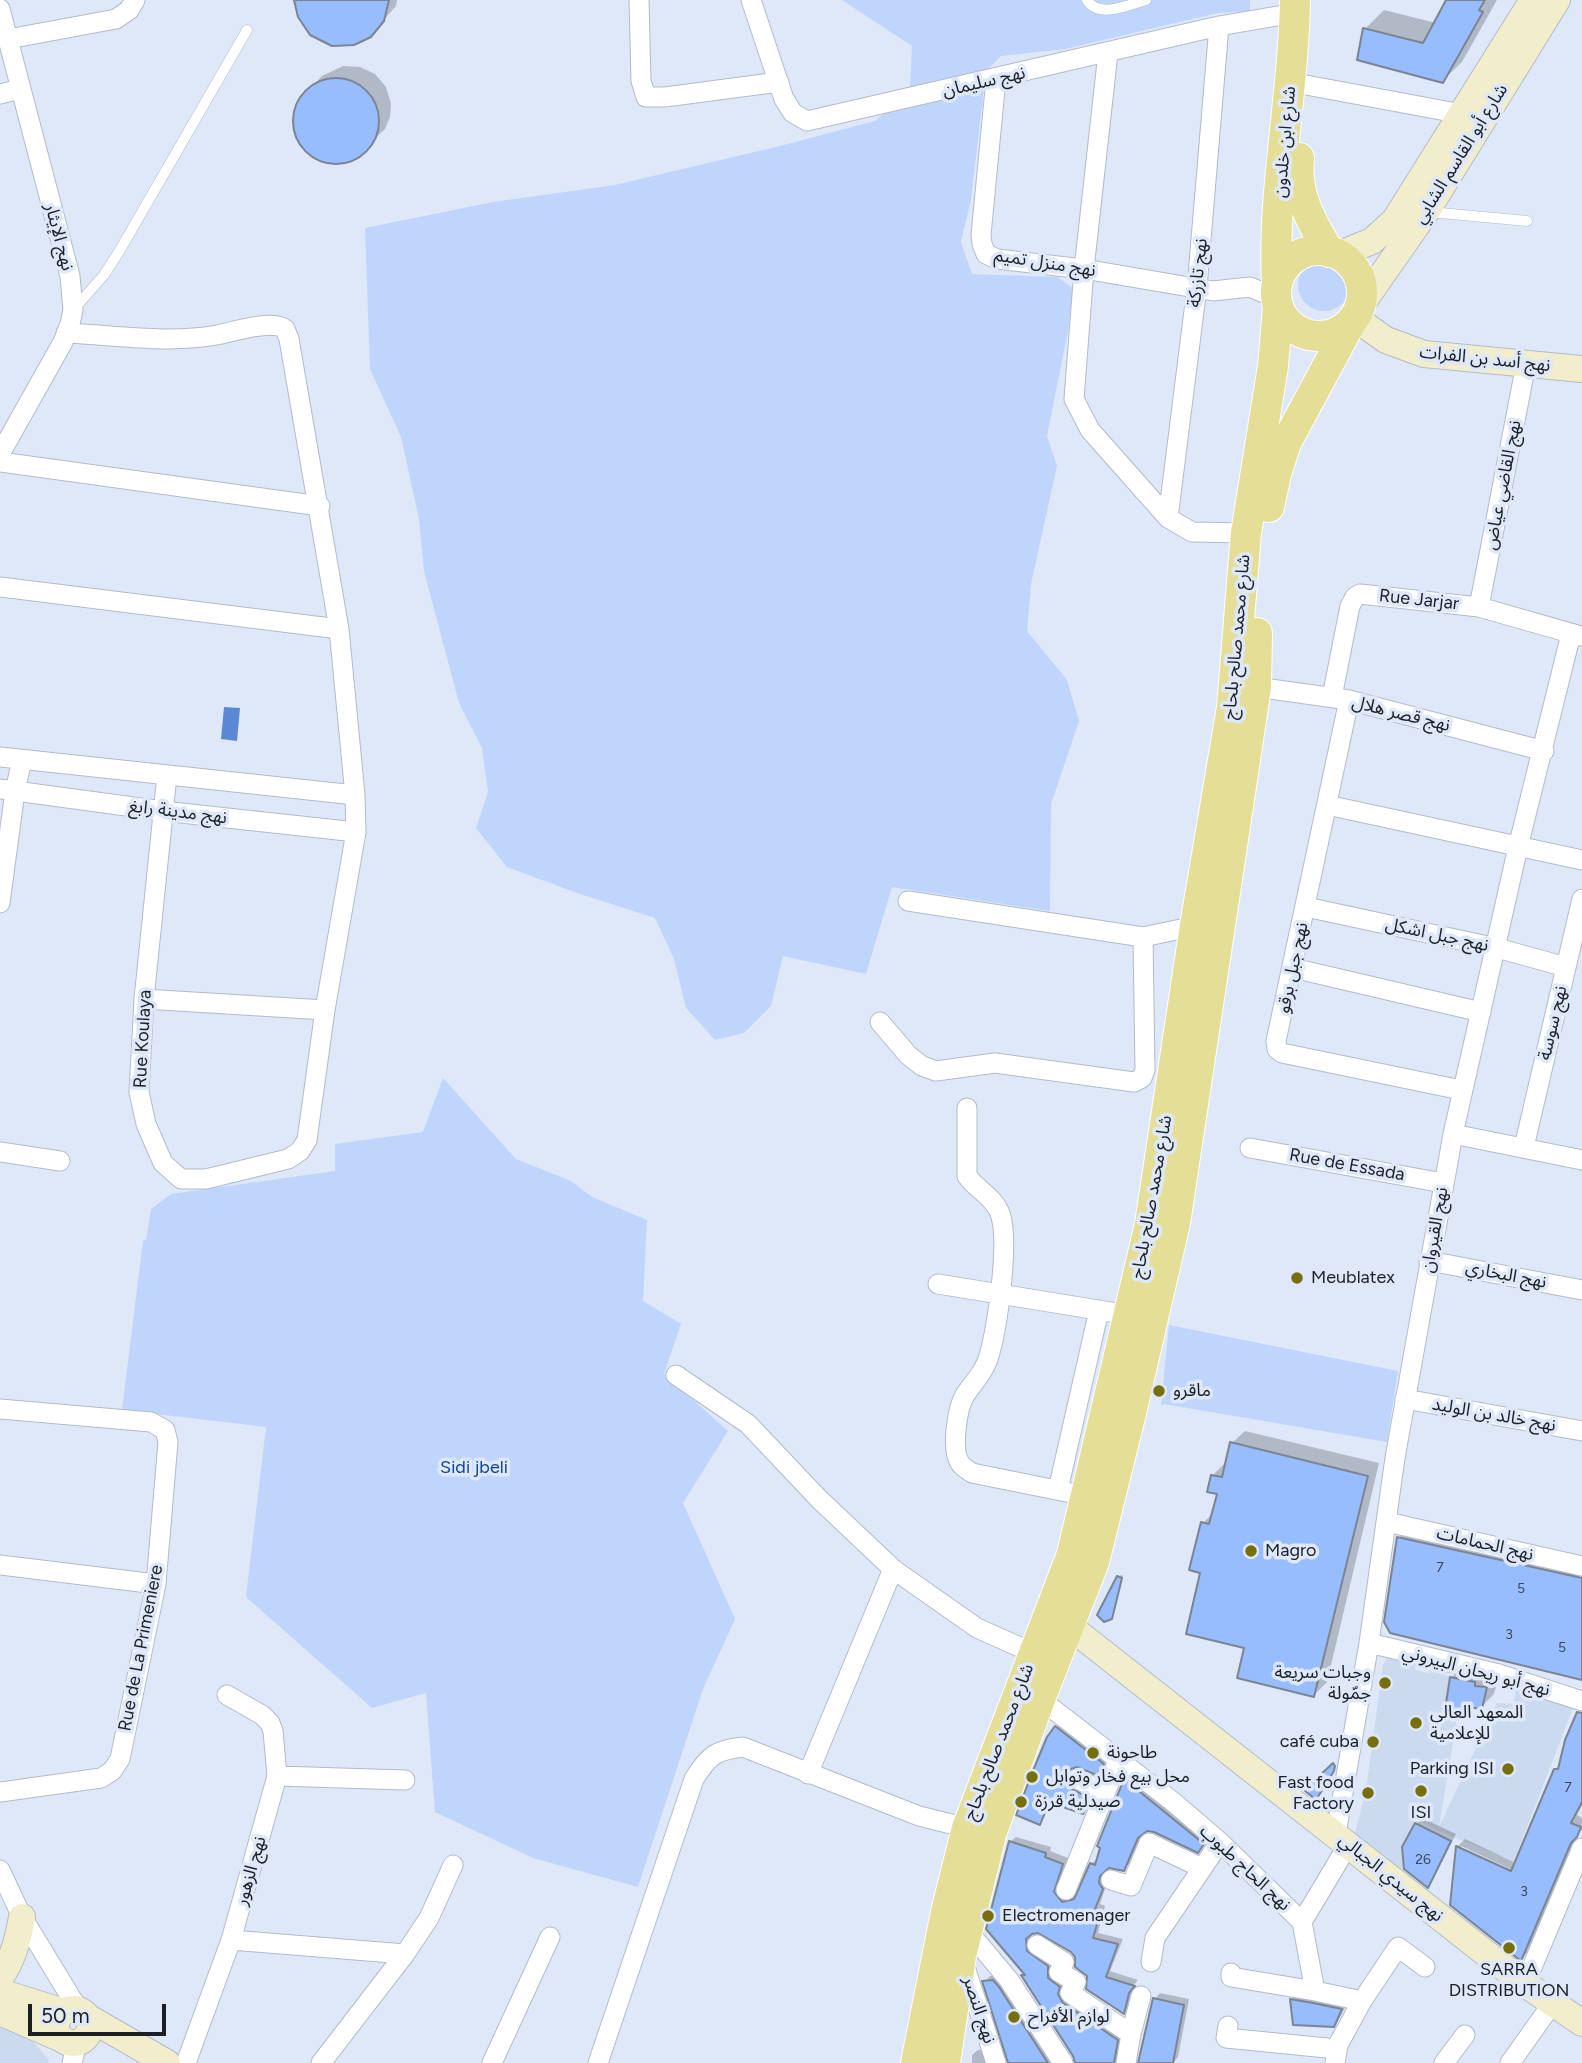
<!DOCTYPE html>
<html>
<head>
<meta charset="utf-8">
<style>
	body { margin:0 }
	#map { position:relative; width:1582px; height:2063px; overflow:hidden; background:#dee8f8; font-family:Figtree,sans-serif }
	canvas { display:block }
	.scale { position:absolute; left:28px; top:2004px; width:138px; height:32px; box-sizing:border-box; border:4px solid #1c1f25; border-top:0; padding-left:9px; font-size:21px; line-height:24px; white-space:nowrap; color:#1c1f25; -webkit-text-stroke:5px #dee8f8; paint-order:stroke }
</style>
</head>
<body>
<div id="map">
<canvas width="1582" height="2063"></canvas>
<div class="scale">50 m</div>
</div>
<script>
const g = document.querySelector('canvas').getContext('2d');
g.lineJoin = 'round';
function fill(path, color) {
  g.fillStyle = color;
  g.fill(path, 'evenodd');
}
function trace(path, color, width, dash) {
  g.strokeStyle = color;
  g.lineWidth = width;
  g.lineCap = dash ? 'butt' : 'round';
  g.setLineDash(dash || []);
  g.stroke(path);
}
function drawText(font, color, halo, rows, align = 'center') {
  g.font = font + ' Figtree,"Noto Sans Arabic",sans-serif';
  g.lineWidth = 7;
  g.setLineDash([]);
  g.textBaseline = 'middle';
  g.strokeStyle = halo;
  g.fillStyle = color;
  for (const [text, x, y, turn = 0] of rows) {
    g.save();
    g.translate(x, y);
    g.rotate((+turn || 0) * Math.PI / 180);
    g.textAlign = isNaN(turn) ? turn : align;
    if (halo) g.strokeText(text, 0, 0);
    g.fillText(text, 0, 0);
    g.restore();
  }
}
fill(new Path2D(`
	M 1389,1654 L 1417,1658 L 1415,1670 L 1429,1673 L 1431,1669 L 1450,1677 L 1445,1709 L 1456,1712 L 1456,1725 L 1439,1827 L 1497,1703 L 1514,1704 L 1516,1687 L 1573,1708 L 1514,1861 L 1438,1831 L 1416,1819 L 1402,1847 L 1404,1874 L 1355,1834 L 1366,1789 L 1383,1665 Z
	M 0,2028 L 30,2038 L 49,2060 L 48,2063 L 0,2063 Z`), '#ccdaf0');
fill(new Path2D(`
	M 842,0 L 1250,0 L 1250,11 L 1218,13 L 1065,49 L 1001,56 L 986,71 L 971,199 L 961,242 L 972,274 L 1057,277 L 1073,288 L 1069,326 L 1047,436 L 1057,466 L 1031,584 L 1027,631 L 1067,680 L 1079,721 L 1051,804 L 1050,911 L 892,887 L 866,974 L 783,956 L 771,1006 L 744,1033 L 715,1040 L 686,1008 L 674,959 L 655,918 L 577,893 L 507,867 L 476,828 L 488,792 L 482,748 L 459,703 L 424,571 L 419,519 L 401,437 L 370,369 L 365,228 L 493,202 L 615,185 L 780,146 L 875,121 L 910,89 L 912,46 Z
	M1298 285a26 26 0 1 1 52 0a26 26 0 1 1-52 0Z
	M 443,1078 L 516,1159 L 571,1181 L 592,1197 L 647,1220 L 643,1301 L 681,1324 L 664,1374 L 728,1431 L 683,1503 L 735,1619 L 703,1689 L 638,1887 L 533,1858 L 435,1812 L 426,1693 L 372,1708 L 246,1597 L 266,1427 L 122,1410 L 143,1241 L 146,1240 L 151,1209 L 171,1194 L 335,1171 L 335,1144 L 423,1132 Z
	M 1169,1325 L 1398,1371 L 1387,1442 L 1164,1404 L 1161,1406 Z`), '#bfd5fb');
fill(new Path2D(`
	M 224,707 L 240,708 L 237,741 L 221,739 Z`), '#5b88d5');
fill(new Path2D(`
	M 297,0 L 397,0 L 396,6 L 370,35 Z
	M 1449,0 L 1497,0 L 1462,62 L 1442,81 L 1365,29 L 1384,10 L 1436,23 Z
	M 343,66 L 360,67 L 375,74 L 386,87 L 391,104 L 390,117 L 385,129 L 355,157 L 339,162 L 327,161 L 314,155 L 302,144 L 296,130 L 295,119 L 299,102 L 309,90 L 322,76 Z
	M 1245,1431 L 1379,1463 L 1327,1682 L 1314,1695 L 1246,1647 L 1202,1572 L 1203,1523 L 1214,1512 L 1219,1492 L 1213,1475 L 1225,1463 L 1232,1443 Z
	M 1406,1530 L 1582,1570 L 1582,1678 L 1399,1538 Z
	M 1121,1575 L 1123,1576 L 1114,1614 L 1111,1617 L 1118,1577 Z
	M 1465,1665 L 1499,1675 L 1494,1694 L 1481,1707 L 1468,1705 L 1462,1711 L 1452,1677 Z
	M 1582,1710 L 1582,1806 L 1577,1815 L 1582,1818 L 1582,1830 L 1577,1834 L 1528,1952 L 1521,1959 L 1452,1904 L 1458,1846 L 1465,1839 L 1516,1863 L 1555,1770 L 1561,1764 L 1579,1713 ZM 1461,1846 L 1519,1873 L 1518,1876 L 1461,1850 Z
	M 1061,1722 L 1108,1758 L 1098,1774 L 1077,1765 L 1070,1768 L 1072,1782 L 1093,1794 L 1088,1807 L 1083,1812 L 1051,1801 L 1044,1818 L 1040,1823 L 1056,1727 Z
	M 1131,1775 L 1208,1838 L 1203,1845 L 1147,1829 L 1142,1833 L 1129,1864 L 1123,1869 L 1108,1866 L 1104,1870 L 1104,1877 L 1107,1883 L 1100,1904 L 1105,1906 L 1098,1933 L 1123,1939 L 1110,1971 L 1138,1980 L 1134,1985 L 1129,2007 L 1123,2012 L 1089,1976 L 1072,1950 L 1038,1931 L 1033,1932 L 1029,1939 L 1035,1950 L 1053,1961 L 1064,1981 L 1063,1987 L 1122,2034 L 1122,2063 L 1077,2063 L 1075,2056 L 1023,1976 L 1026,1973 L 1010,1842 L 1016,1837 L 1051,1847 L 1050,1851 L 1068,1858 L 1059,1886 L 1068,1897 L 1078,1895 L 1091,1864 L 1097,1859 L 1125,1780 Z
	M 1422,1818 L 1456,1834 L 1433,1880 L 1428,1885 L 1404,1848 L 1416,1824 Z
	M 998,1975 L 1059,2063 L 1009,2063 L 984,1982 L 990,1976 Z
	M 1160,1993 L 1189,1999 L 1178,2057 L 1173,2063 L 1140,2063 L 1155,1999 Z
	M 1297,1994 L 1347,2004 L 1339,2019 L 1333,2026 L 1292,2000 Z
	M 986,2049 L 991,2063 L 972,2063 L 972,2055 L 978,2050 Z`), '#0003');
const building = new Path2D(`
	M 294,0 L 389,0 L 384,21 L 371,37 L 354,45 L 332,46 L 310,35 L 298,17 Z
	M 1446,0 L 1485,0 L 1479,10 L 1483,12 L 1443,83 L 1357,60 L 1363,28 L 1423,43 Z
	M293 121a43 43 0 1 1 86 0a43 43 0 1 1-86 0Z
	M 1230,1442 L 1368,1476 L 1314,1697 L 1237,1678 L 1244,1648 L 1186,1634 L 1200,1573 L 1189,1570 L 1201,1522 L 1209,1524 L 1217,1494 L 1207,1492 L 1211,1475 L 1222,1477 Z
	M 1397,1537 L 1582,1578 L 1582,1680 L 1390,1633 L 1384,1622 Z
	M 1117,1576 L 1122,1578 L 1112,1619 L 1104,1622 L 1097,1615 Z
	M 1450,1677 L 1475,1682 L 1475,1686 L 1487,1687 L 1482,1709 L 1466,1707 L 1462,1713 L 1445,1710 Z
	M 1577,1712 L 1582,1713 L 1582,1802 L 1571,1823 L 1581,1827 L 1577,1837 L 1571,1843 L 1521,1961 L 1450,1905 L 1456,1846 L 1511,1871 L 1554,1769 L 1558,1769 L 1565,1740 Z
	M 1055,1726 L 1104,1764 L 1099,1776 L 1077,1767 L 1071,1769 L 1066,1774 L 1067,1786 L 1090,1799 L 1083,1814 L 1049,1802 L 1040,1825 L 1016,1815 L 1032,1773 L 1047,1737 Z
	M 1333,1763 L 1335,1766 L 1334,1771 L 1316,1800 L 1304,1790 Z
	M 1124,1779 L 1204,1844 L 1198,1853 L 1154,1832 L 1147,1831 L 1138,1838 L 1124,1871 L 1109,1868 L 1100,1876 L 1099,1883 L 1103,1889 L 1095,1909 L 1101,1911 L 1093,1938 L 1118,1944 L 1106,1977 L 1135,1986 L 1129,1993 L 1124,2014 L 1086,1989 L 1087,1976 L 1075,1967 L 1075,1957 L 1071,1952 L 1038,1933 L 1032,1934 L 1026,1939 L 1027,1951 L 1048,1966 L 1048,1978 L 1060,1987 L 1058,1994 L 1063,2003 L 1118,2040 L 1114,2063 L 1075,2063 L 1073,2056 L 1021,1975 L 1025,1975 L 986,1929 L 1009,1841 L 1046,1853 L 1045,1857 L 1063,1864 L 1054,1892 L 1062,1902 L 1074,1899 L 1090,1863 L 1095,1865 L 1100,1848 L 1097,1846 Z
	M 1415,1823 L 1451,1841 L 1428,1888 L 1404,1869 L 1402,1847 Z
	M 993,1980 L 999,1987 L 1048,2063 L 1008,2063 L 982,1981 Z
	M 1153,1998 L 1184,2005 L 1173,2063 L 1138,2063 Z
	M 1290,1999 L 1313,2003 L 1342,2009 L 1334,2027 L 1293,2025 Z`);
fill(building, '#97bdfe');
trace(building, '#7b8492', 2);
const lane = new Path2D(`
	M 1087,0 C 1099,19 1128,5 1146,0
	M 1430,212 L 1527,221
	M 73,310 L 104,275 L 120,250 L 247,30`);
const street = new Path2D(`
	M 639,0 L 641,81 L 646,97 L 665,97 L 779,82
	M 751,0 L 784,99 L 793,113 L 807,121 L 1219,26 L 1295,13
	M 0,9 L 70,276 L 73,310 L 70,324 L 63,342 L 0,454
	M 8,39 L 116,19 L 129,10 L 135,0
	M 1108,53 L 1084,269 L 1074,399 L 1090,430 L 1168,518 L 1192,532 L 1246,533
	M 996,79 L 981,235 L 982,244 L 986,254 L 997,259 L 1084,269 L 1213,291 L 1250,287 L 1276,298
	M 1306,85 L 1462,114
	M 0,94 L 20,89
	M 66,333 C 115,335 168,344 217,335 C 233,332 271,319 285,329 L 289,339 L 339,629 L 355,795 L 356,832 L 325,1010 L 307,1140 L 300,1151 L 288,1159 L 206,1179 L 181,1179 L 163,1163 L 146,1124 L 139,1092 L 144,999 L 167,775
	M 0,462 L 320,506
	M 1168,518 L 1197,287 L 1219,26
	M 0,587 L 339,629
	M 1479,607 L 1526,364
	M 1256,687 L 1349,700 L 1544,751
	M 1332,697 L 1350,606 L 1355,597 L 1360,594 L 1479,607 L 1581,636
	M 1349,700 L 1276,1041 L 1277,1049 L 1282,1053 L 1461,1090
	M 0,757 L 355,795
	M 0,789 L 163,811 L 356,832
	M 1327,805 L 1582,860
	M 908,901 L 1143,937 L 1195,926
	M 0,903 L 15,791 L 22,760
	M 1306,907 L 1497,948 L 1566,967
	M 1293,968 L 1481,1012
	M 144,999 L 325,1010
	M 880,1022 L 908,1055 L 922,1066 L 936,1071 L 995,1063 L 1134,1082 L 1142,1078 L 1145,1070 L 1143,937
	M 967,1108 L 967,1176 C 976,1189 992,1196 999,1211 C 1011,1236 997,1332 988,1359 C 983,1374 973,1383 965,1395 C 957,1408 951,1450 960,1463 C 962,1467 968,1470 972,1473 L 1086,1496
	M 1453,1134 L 1582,1160
	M 1524,1147 L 1582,899
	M 1250,1148 L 1443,1183
	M 0,1152 L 60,1161
	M 1429,1261 L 1582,1290
	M 938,1284 L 1129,1315
	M 676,1375 L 748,1424 L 819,1499 L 893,1569 L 808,1774
	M 1405,1399 L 1582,1431
	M 0,1409 L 151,1422 L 165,1430 L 168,1442 L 156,1584 L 120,1759 L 112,1771 L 101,1778 L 0,1792
	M 1058,1490 L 1099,1310
	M 1387,1522 L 1582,1566
	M 0,1565 L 156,1584
	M 893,1569 L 977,1628 L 1033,1653
	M 1369,1643 L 1499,1674 L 1582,1701
	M 1040,1699 L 1172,1801 L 1220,1842 L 1302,1922 L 1315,1991 L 1362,2001 L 1338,2045 L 1335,2063
	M 277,1776 L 405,1780
	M 1077,1779 L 1104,1792
	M 1336,1834 L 1369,1643 L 1395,1458 L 1453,1134 L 1518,847 L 1571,634
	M 0,1870 L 22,1917 L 78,2009
	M 1111,1880 L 1131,1886 L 1149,1843 L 1202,1868
	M 1066,1890 L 1118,1761
	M 1302,1922 L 1348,1845
	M 968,1931 L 1009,1980 L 1063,2063
	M 231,1940 L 405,1954
	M 1037,1945 L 1064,1962 L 1059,1972 L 1076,1982 L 1070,1993 L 1131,2034 L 1126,2063
	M 1151,1962 L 1155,1938 L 1220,1842
	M 964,1964 L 996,2063
	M 1231,1973 L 1231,1977 L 1315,1991
	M 1525,1984 L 1582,1848
	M 1362,2001 L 1398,1947 L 1425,1967
	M 1228,2026 L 1226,2038 L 1337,2049
	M 1131,2034 L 1141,1996
	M 72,2063 L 77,2043
	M 186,2063 L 231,1940 L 277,1776 L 273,1731 L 270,1723 L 262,1715 L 227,1695
	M 321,2063 L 405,1954 L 429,1918 L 453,1865
	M 492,2063 L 550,1937
	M 598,2063 L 694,1779 C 709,1755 716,1750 743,1747 L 919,1816 L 967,1828
	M 1444,2063 L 1465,2035
	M 1510,2063 L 1552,2004`);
const secondary = new Path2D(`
	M 1338,255 L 1372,241 L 1395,220 L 1533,0
	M 1361,305 L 1426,212 L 1557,0
	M 1355,318 L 1386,340 L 1424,354 L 1582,369
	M 1069,1626 L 1525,1984 L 1582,2023
	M 0,1978 C 13,1959 18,1940 22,1917
	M 0,1992 L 64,2012
	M56 2026a17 17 0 1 1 34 0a17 17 0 1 1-34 0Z
	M 0,2012 L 62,2039
	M 89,2018 L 167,2063`);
const primary = new Path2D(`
	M 1299,158 C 1295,194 1311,221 1329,252
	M1276 293a43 43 0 1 1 86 0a43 43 0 1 1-86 0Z
	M 1277,284 C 1272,190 1294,95 1295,0
	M 1269,507 L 1276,474 L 1286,443 L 1350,324
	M 916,2063 L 946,1912 L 967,1828 L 1072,1554 L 1150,1224 L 1195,926 L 1232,707 L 1246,533 L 1273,366 L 1278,307
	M 945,2063 L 961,1956 L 992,1831 L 1040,1699 L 1094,1562 L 1131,1413 L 1175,1223 L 1256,687 L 1257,633`);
trace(lane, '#b2bbca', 11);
trace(street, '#b2bbca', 21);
trace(secondary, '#b2bbca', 28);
trace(primary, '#fff', 32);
trace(lane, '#fff', 10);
trace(street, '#fff', 19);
trace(secondary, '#f2eecb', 26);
trace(primary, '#e5de97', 30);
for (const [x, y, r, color] of [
	[1297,1278,7,"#776e0d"],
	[1159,1391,7,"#776e0d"],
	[1251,1551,7,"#776e0d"],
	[1385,1683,7,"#776e0d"],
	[1416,1723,7,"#776e0d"],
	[1373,1742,7,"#776e0d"],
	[1093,1753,7,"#776e0d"],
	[1508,1769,7,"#776e0d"],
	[1032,1777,7,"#776e0d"],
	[1421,1791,7,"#776e0d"],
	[1368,1793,7,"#776e0d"],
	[1021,1802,7,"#776e0d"],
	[988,1916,7,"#776e0d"],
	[1509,1948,7,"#776e0d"],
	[1014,2017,7,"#776e0d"]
]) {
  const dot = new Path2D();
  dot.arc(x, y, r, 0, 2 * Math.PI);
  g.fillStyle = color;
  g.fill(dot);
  trace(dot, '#dee8f8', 2.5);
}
drawText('14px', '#3b465b', null, [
	["7",1440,1568],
	["5",1521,1589],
	["3",1509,1635],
	["5",1562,1648],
	["7",1568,1788],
	["26",1423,1860],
	["3",1524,1892]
]);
drawText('18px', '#1c1f25', '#dee8f8', [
	["نهج سليمان",984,82,-13],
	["شارع ابن خلدون",1285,142,-85],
	["شارع أبو القاسم الشابي",1461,154,-58],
	["نهج الإيثار",59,237,75],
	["نهج منزل تميم",1045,263,9],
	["نهج تازركة",1198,273,-84],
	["نهج أسد بن الفرات",1485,359,6],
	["نهج القاضي عياض",1503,485,-79],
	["Rue Jarjar",1419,600,6],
	["شارع محمد صالح بلحاج",1237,637,-85],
	["نهج قصر هلال",1401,714,14],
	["نهج مدينة رابغ",178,812,7],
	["نهج جبل اشكل",1437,935,12],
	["نهج جبل برقو",1293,968,-78],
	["نهج سوسة",1553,1023,-77],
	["Rue Koulaya",143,1039,-87],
	["Rue de Essada",1347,1165,10],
	["شارع محمد صالح بلحاج",1152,1197,-80],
	["نهج القيروان",1435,1230,-80],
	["نهج البخاري",1506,1275,11],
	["نهج خالد بن الوليد",1494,1415,10],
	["نهج الحمامات",1485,1544,13],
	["Rue de La Primeniere",141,1648,-79],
	["نهج أبو ريحان البيروني",1476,1671,15],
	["شارع محمد صالح بلحاج",999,1742,-69],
	["نهج الحاج طبوب",1245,1868,43],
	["نهج الزهور",251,1871,-74],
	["نهج سيدي الجبالي",1391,1878,39],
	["نهج النصر",979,2010,72]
]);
drawText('18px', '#1c1f25', '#dee8f8', [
	["Meublatex",1311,1278],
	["ماقرو",1173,1391],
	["Magro",1265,1551],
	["وجبات سريعة",1371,1673,"right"],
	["جمّولة",1371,1694,"right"],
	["المعهد العالي",1430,1713],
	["للإعلامية",1430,1734],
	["café cuba",1359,1742,"right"],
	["طاحونة",1107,1753],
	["Parking ISI",1494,1769,"right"],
	["محل بيع فخار وتوابل",1046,1777],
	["Fast food",1354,1783,"right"],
	["Factory",1354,1804,"right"],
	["صيدلية قرزة",1035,1802],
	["ISI",1421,1813,"center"],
	["Electromenager",1002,1916],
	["SARRA",1509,1970,"center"],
	["DISTRIBUTION",1509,1991,"center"],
	["لوازم الأفراح",1028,2017]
], 'left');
drawText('18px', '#0d439d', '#dee8f8', [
	["Sidi jbeli",474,1468]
]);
</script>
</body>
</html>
